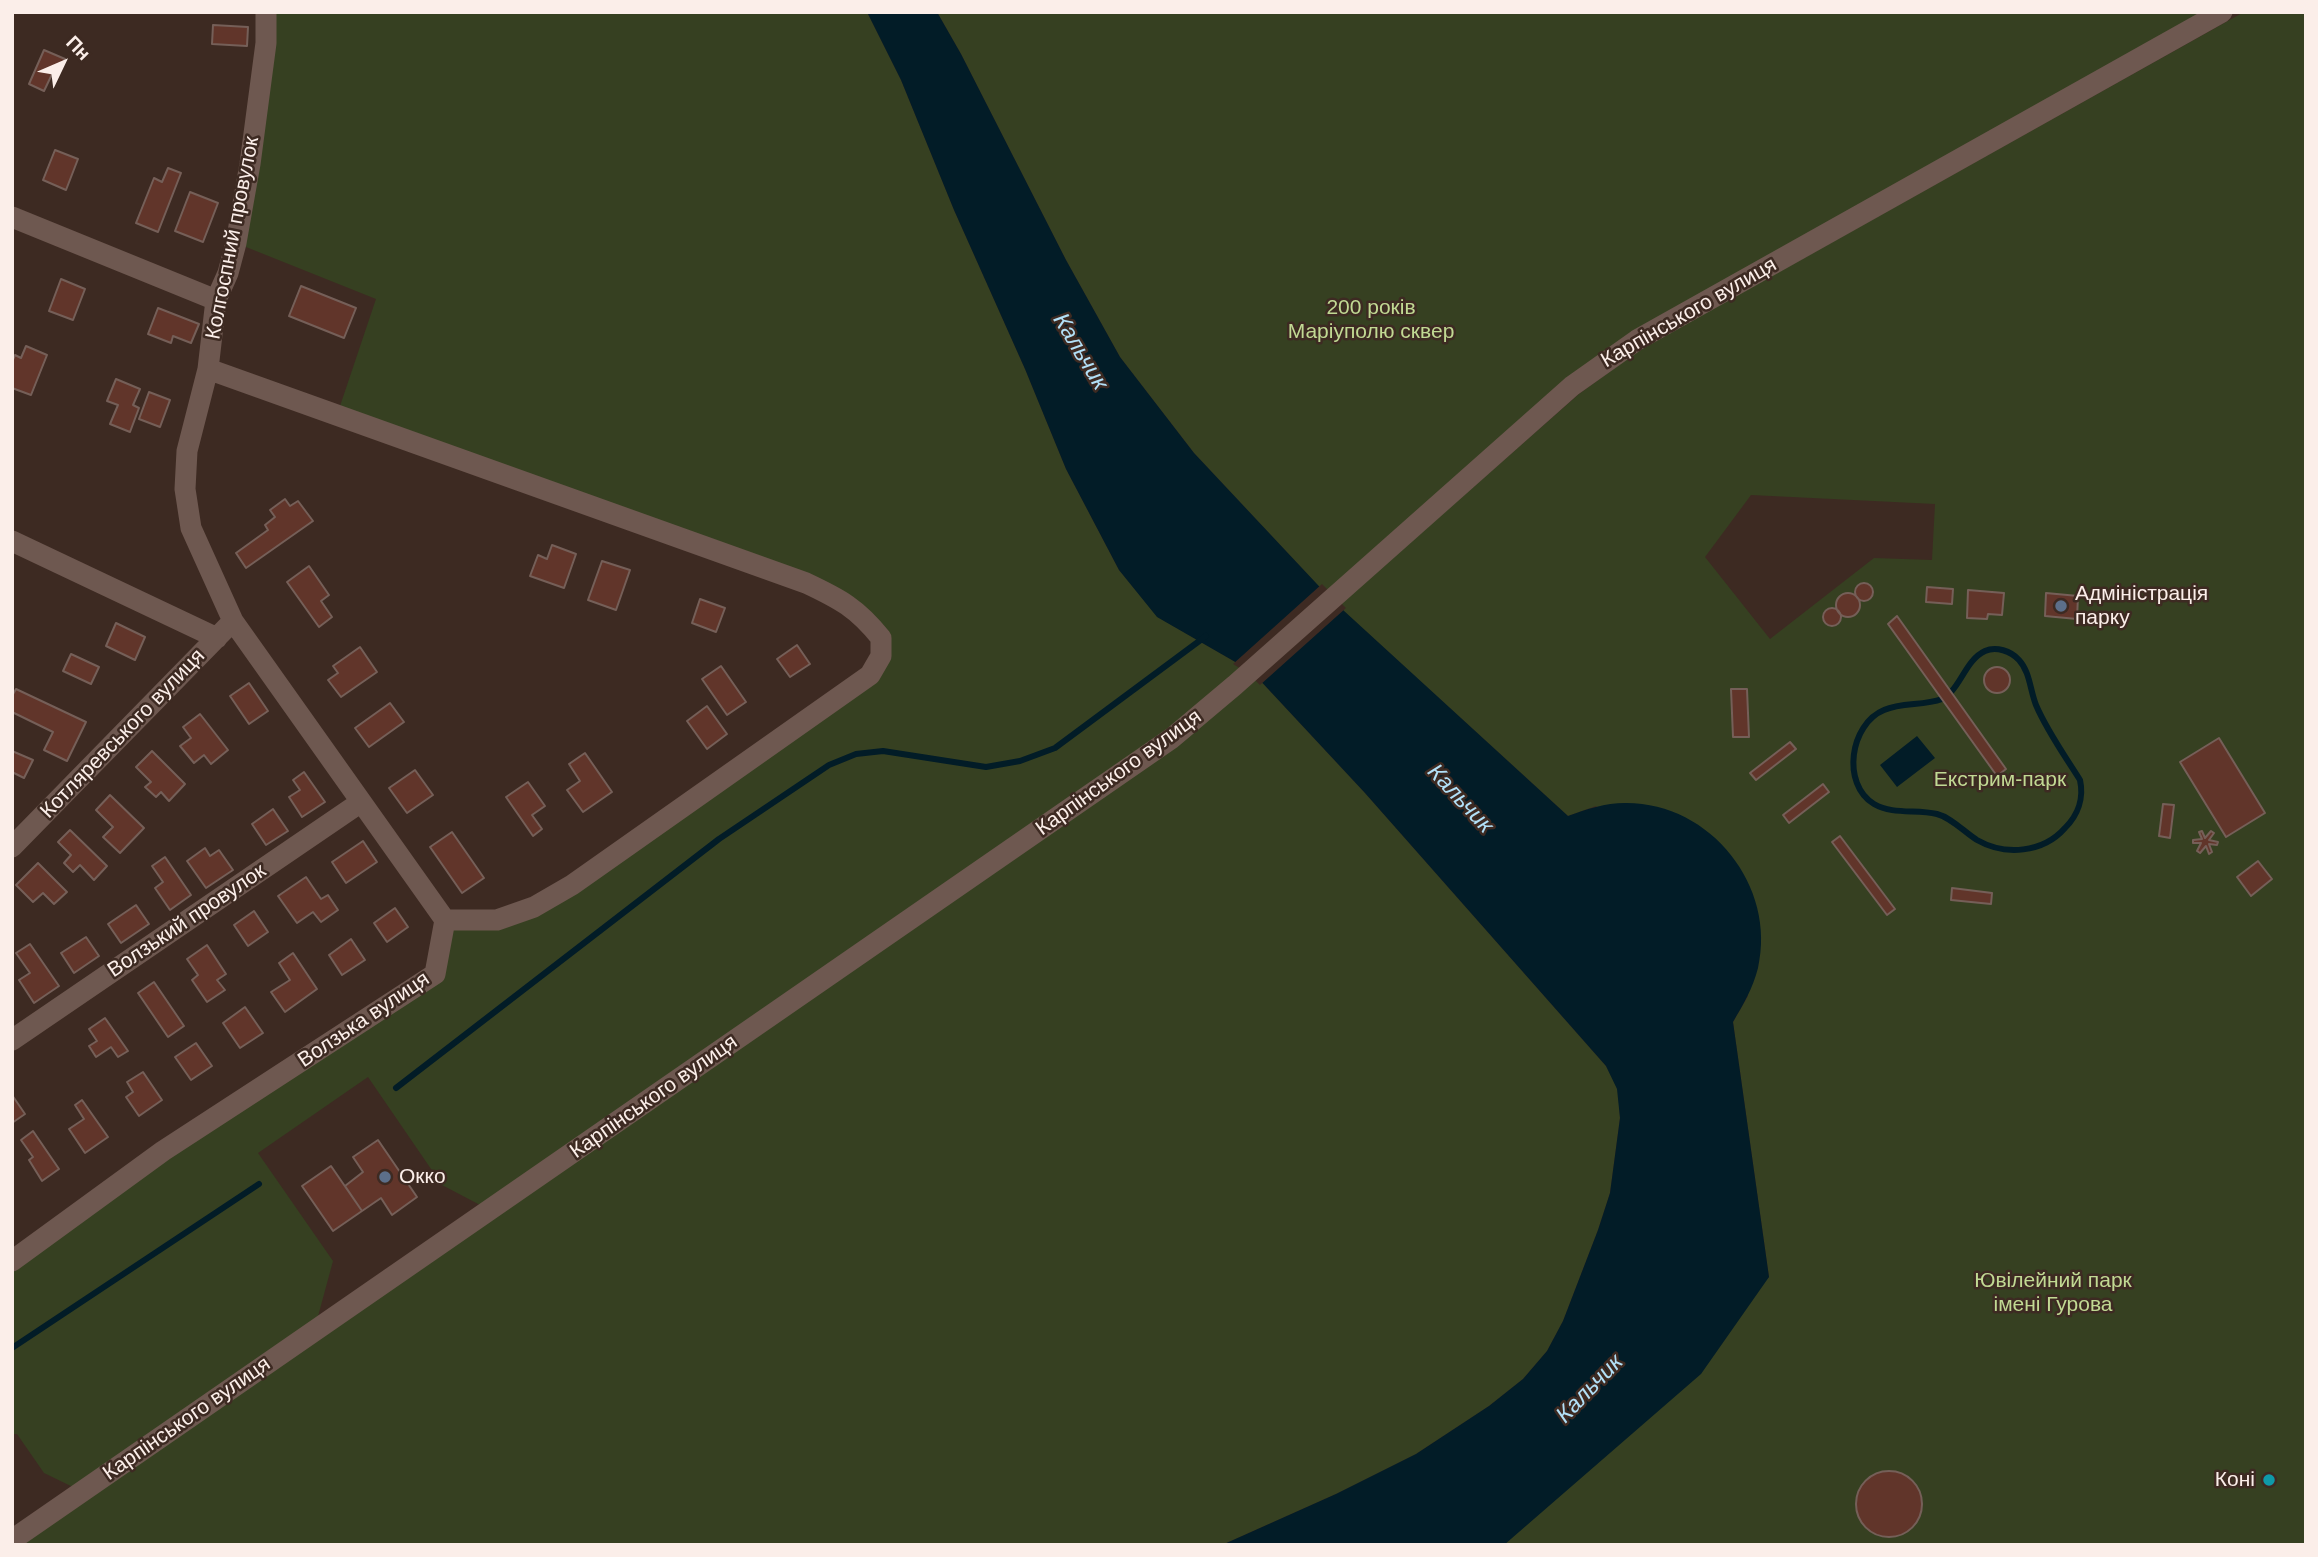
<!DOCTYPE html>
<html>
<head>
<meta charset="utf-8">
<style>
	body { margin:0 }
	#map { position:relative; width:2318px; height:1557px; overflow:hidden; background:#3d2a22; font-family:Helvetica,sans-serif }
	canvas { display:block }
	.frame { position:absolute; inset:0; border:14px solid #fbeee9; pointer-events:none }
	.north { position:absolute; left:28px; top:28px; width:70px; height:70px; -webkit-text-stroke:5px #3d2a22; paint-order:stroke; rotate:46deg; font-size:19px; font-weight:700; line-height:28px; text-align:center; color:#fbeee9 }
	.north::after { content:''; display:block; margin:auto; width:24px; height:32px; background:#fbeee9; clip-path:polygon(50% 0,100% 100%,50% 72%,0 100%) }
</style>
</head>
<body>
<div id="map">
<canvas width="2318" height="1557"></canvas>
<div class="frame"></div>
<div class="north">Пн</div>
</div>
<script>
const g = document.querySelector('canvas').getContext('2d');
g.lineJoin = 'round';
function fill(path, color) {
  g.fillStyle = color;
  g.fill(path, 'evenodd');
}
function trace(path, color, width, dash) {
  g.strokeStyle = color;
  g.lineWidth = width;
  g.lineCap = dash ? 'butt' : 'round';
  g.setLineDash(dash || []);
  g.stroke(path);
}
function drawText(font, color, halo, rows, align = 'center') {
  g.font = font + ' Helvetica,sans-serif';
  g.lineWidth = 5;
  g.setLineDash([]);
  g.textBaseline = 'middle';
  g.strokeStyle = halo;
  g.fillStyle = color;
  for (const [text, x, y, turn = 0] of rows) {
    g.save();
    g.translate(x, y);
    g.rotate((+turn || 0) * Math.PI / 180);
    g.textAlign = isNaN(turn) ? turn : align;
    if (halo) g.strokeText(text, 0, 0);
    g.fillText(text, 0, 0);
    g.restore();
  }
}
fill(new Path2D(`
	M 266,12 L 867,12 L 901,80 L 954,210 L 1025,369 L 1066,469 L 1119,570 L 1158,617 L 1244,667 L 1198,708 L 482,1206 L 442,1185 L 368,1077 L 258,1153 L 333,1261 L 317,1320 L 75,1488 L 44,1473 L 17,1434 L 12,1434 L 12,1261 L 435,974 L 445,920 L 534,907 L 881,656 L 840,599 L 337,415 L 376,299 L 236,243 Z
	M 937,12 L 2222,12 L 1637,340 L 1325,593 L 1194,453 L 1120,357 L 1066,260 L 961,54 Z
	M 2244,12 L 2306,12 L 2306,1545 L 1504,1545 L 1769,1277 L 1733,1022 L 1748,996 L 1596,806 L 1568,816 L 1338,606 L 1579,394 L 1641,349 ZM 1751,495 L 1935,504 L 1932,560 L 1874,558 L 1770,639 L 1705,557 Z
	M 1256,676 L 1365,793 L 1606,1066 L 1618,1089 L 1620,1118 L 1610,1193 L 1598,1230 L 1563,1321 L 1547,1351 L 1523,1379 L 1489,1406 L 1416,1454 L 1336,1494 L 1222,1545 L 22,1545 Z`), '#364021');
fill(new Path2D(`
	M 867,12 L 937,12 L 961,54 L 1066,260 L 1120,357 L 1194,453 L 1331,599 L 1568,816 C 1587,809 1605,803 1625,803 C 1710,802 1777,886 1758,968 C 1753,988 1743,1005 1733,1022 L 1769,1277 L 1701,1374 L 1504,1545 L 1222,1545 L 1336,1494 L 1416,1454 L 1489,1406 L 1523,1379 L 1547,1351 L 1563,1321 L 1598,1230 L 1610,1193 L 1620,1118 L 1617,1089 L 1606,1066 L 1365,793 L 1256,676 L 1251,671 L 1157,617 L 1119,570 L 1066,469 L 1025,369 L 954,210 L 901,80 Z
	M 1917,736 L 1935,758 L 1897,787 L 1880,765 Z`), '#021c27');
fill(new Path2D(`
	M 1322,584 L 1346,608 L 1260,685 L 1249,674 L 1233,664 Z`), '#3d2a22');
trace(new Path2D(`
	M 1942,699 C 1923,706 1902,702 1884,710 C 1850,724 1841,784 1874,804 C 1893,815 1916,809 1937,814 C 1952,818 1964,832 1977,840 C 2005,856 2043,853 2065,828 C 2078,815 2084,798 2080,780 C 2065,756 2047,731 2036,705 C 2030,690 2030,672 2019,660 C 2011,651 1996,646 1985,651 C 1968,659 1963,679 1951,692
	M 396,1088 L 719,839 L 829,765 L 856,754 L 883,751 L 986,767 L 1020,761 L 1055,748 L 1206,636
	M 12,1348 L 259,1184`), '#021c27', 6);
const building = new Path2D(`
	M 213,25 L 248,27 L 247,46 L 212,44 Z
	M 44,50 L 65,59 L 59,73 L 54,70 L 44,91 L 29,84 Z
	M 55,150 L 78,159 L 66,190 L 43,180 Z
	M 168,168 L 181,173 L 158,232 L 136,223 L 154,178 L 162,182 Z
	M 190,192 L 218,203 L 203,242 L 175,231 Z
	M 61,279 L 85,289 L 73,320 L 49,311 Z
	M 301,286 L 356,308 L 344,338 L 289,316 Z
	M 158,308 L 199,324 L 191,343 L 173,336 L 171,343 L 148,334 Z
	M 26,346 L 47,355 L 31,395 L 12,388 L 12,362 L 15,355 L 21,358 Z
	M 116,379 L 140,389 L 133,405 L 139,408 L 130,432 L 110,424 L 118,405 L 107,401 Z
	M 149,392 L 170,400 L 160,427 L 139,419 Z
	M 285,499 L 290,506 L 298,501 L 313,521 L 246,568 L 236,553 L 268,530 L 265,525 L 275,517 L 270,510 Z
	M 552,545 L 576,554 L 564,588 L 530,576 L 538,555 L 547,559 Z
	M 602,561 L 630,570 L 616,610 L 588,600 Z
	M 309,566 L 329,595 L 321,601 L 332,617 L 319,627 L 287,582 Z
	M1855 592a9 9 0 1 1 18 0a9 9 0 1 1-18 0Z
	M 1927,587 L 1953,589 L 1952,604 L 1926,602 Z
	M 1968,590 L 2004,593 L 2002,615 L 1988,614 L 1987,619 L 1967,618 Z
	M1836 605a12 12 0 1 1 24 0a12 12 0 1 1-24 0Z
	M 2046,593 L 2078,596 L 2077,619 L 2045,616 Z
	M 700,599 L 725,608 L 716,632 L 692,623 Z
	M1823 617a9 9 0 1 1 18 0a9 9 0 1 1-18 0Z
	M 1897,616 L 2006,769 L 1997,776 L 1888,624 Z
	M 116,623 L 145,637 L 135,660 L 106,646 Z
	M 797,645 L 810,664 L 790,677 L 777,659 Z
	M 360,647 L 377,672 L 341,697 L 328,680 L 338,673 L 333,666 Z
	M 71,654 L 99,667 L 91,684 L 63,671 Z
	M 721,666 L 746,702 L 727,715 L 702,679 Z
	M1984 680a13 13 0 1 1 26 0a13 13 0 1 1-26 0Z
	M 249,683 L 268,711 L 249,724 L 230,696 Z
	M 16,689 L 86,722 L 67,761 L 44,750 L 53,732 L 12,712 L 12,696 Z
	M 1731,689 L 1747,689 L 1749,737 L 1733,737 Z
	M 390,703 L 404,722 L 369,747 L 355,728 Z
	M 707,706 L 727,734 L 707,749 L 687,721 Z
	M 200,714 L 228,750 L 211,764 L 204,755 L 194,763 L 180,746 L 191,738 L 183,727 Z
	M 2219,738 L 2265,813 L 2226,837 L 2180,762 Z
	M 1790,742 L 1796,749 L 1756,780 L 1750,773 Z
	M 12,751 L 33,760 L 24,778 L 12,772 Z
	M 152,751 L 185,784 L 169,801 L 161,792 L 156,797 L 145,787 L 151,782 L 136,767 Z
	M 585,753 L 612,792 L 583,812 L 567,790 L 580,781 L 569,764 Z
	M 415,770 L 433,795 L 407,813 L 389,788 Z
	M 304,772 L 325,802 L 302,817 L 289,797 L 300,790 L 293,780 Z
	M 528,782 L 545,806 L 532,815 L 542,829 L 533,836 L 506,797 Z
	M 1823,784 L 1829,792 L 1789,823 L 1783,815 Z
	M 110,795 L 144,828 L 120,853 L 103,837 L 113,827 L 96,810 Z
	M 2163,804 L 2174,805 L 2170,838 L 2159,836 Z
	M 273,809 L 288,831 L 266,845 L 252,824 Z
	M 70,830 L 107,866 L 94,880 L 80,865 L 73,872 L 64,863 L 71,855 L 58,842 Z
	M 2202,831 L 2205,838 L 2211,831 L 2214,833 L 2209,840 L 2218,842 L 2217,845 L 2209,844 L 2212,852 L 2209,854 L 2206,846 L 2200,853 L 2197,851 L 2201,843 L 2193,843 L 2193,840 L 2202,839 L 2199,832 Z
	M 452,832 L 484,878 L 462,893 L 430,847 Z
	M 1840,836 L 1895,909 L 1887,915 L 1832,842 Z
	M 363,841 L 377,862 L 346,883 L 332,862 Z
	M 205,848 L 210,856 L 219,850 L 233,870 L 206,888 L 187,861 Z
	M 165,857 L 191,895 L 170,910 L 155,888 L 163,882 L 152,866 Z
	M 2258,861 L 2272,879 L 2251,896 L 2237,877 Z
	M 38,863 L 67,892 L 54,904 L 43,893 L 33,902 L 16,885 Z
	M 306,877 L 321,899 L 328,895 L 338,910 L 321,922 L 313,912 L 297,923 L 278,896 Z
	M 1952,888 L 1992,893 L 1991,904 L 1951,900 Z
	M 136,905 L 149,924 L 121,943 L 108,924 Z
	M 395,908 L 408,927 L 387,942 L 374,923 Z
	M 254,911 L 268,932 L 248,946 L 234,925 Z
	M 86,937 L 99,956 L 74,973 L 61,953 Z
	M 351,939 L 365,960 L 342,975 L 329,955 Z
	M 30,944 L 59,986 L 34,1003 L 19,980 L 30,973 L 16,953 Z
	M 207,945 L 226,974 L 217,980 L 225,990 L 207,1002 L 192,980 L 198,975 L 187,959 Z
	M 293,953 L 317,989 L 285,1012 L 271,992 L 290,980 L 279,963 Z
	M 154,982 L 184,1026 L 168,1037 L 138,993 Z
	M 245,1007 L 263,1033 L 240,1048 L 223,1023 Z
	M 105,1018 L 128,1051 L 118,1057 L 111,1047 L 96,1057 L 89,1046 L 97,1041 L 89,1029 Z
	M 196,1043 L 212,1066 L 191,1080 L 175,1057 Z
	M 143,1072 L 162,1100 L 139,1116 L 126,1097 L 133,1092 L 127,1082 Z
	M 12,1095 L 25,1114 L 12,1123 Z
	M 82,1100 L 108,1137 L 85,1153 L 69,1129 L 84,1119 L 75,1105 Z
	M 33,1131 L 59,1169 L 42,1181 L 29,1160 L 33,1157 L 21,1140 Z
	M 378,1140 L 417,1197 L 392,1215 L 381,1198 L 362,1211 L 345,1186 L 363,1172 L 353,1157 Z
	M 331,1166 L 362,1211 L 333,1231 L 302,1186 Z
	M1856 1504a33 33 0 1 1 66 0a33 33 0 1 1-66 0Z`);
fill(building, '#61352a');
trace(building, '#755f58', 2);
trace(new Path2D(`
	M 266,12 L 266,43 L 250,164 L 236,243 L 228,273 L 216,300 L 208,369 L 187,451 L 185,489 L 191,528 L 233,621 L 445,920
	M 12,217 L 216,300
	M 208,369 L 806,583 C 840,599 857,608 881,638 L 881,656 L 870,675 L 572,885 L 534,907 L 497,920 L 445,920
	M 12,541 L 217,638
	M 12,847 L 233,621
	M 12,1040 L 361,802
	M 12,1261 L 163,1151 L 435,974 L 445,920
	M 12,1540 L 1172,738 L 1235,685 L 1572,386 L 1637,340 L 2222,12`), '#6e5850', 21);
for (const [x, y, r, color] of [
	[2061,606,7,"#5c6f8a"],
	[385,1177,7,"#5c6f8a"],
	[2269,1480,7,"#0f9aa8"]
]) {
  const dot = new Path2D();
  dot.arc(x, y, r, 0, 2 * Math.PI);
  g.fillStyle = color;
  g.fill(dot);
  trace(dot, '#3d2a22', 2.5);
}
drawText('21px', '#fbeee9', '#3d2a22', [
	["Колгоспний провулок",233,238,-79],
	["Карпінського вулиця",1689,313,-30],
	["Котляревського вулиця",123,734,-46],
	["Карпінського вулиця",1119,773,-36],
	["Волзький провулок",187,921,-34],
	["Волзька вулиця",364,1020,-34],
	["Карпінського вулиця",654,1097,-35],
	["Карпінського вулиця",187,1419,-35]
]);
drawText('21px', '#c1d993', '#3d2a22', [
	["200 років",1371,308],
	["Маріуполю сквер",1371,332],
	["Екстрим-парк",2000,780],
	["Ювілейний парк",2053,1281],
	["імені Гурова",2053,1305]
]);
drawText('21px', '#fbeee9', '#3d2a22', [
	["Адміністрація",2075,594],
	["парку",2075,618],
	["Окко",399,1177],
	["Коні",2255,1480,"right"]
], 'left');
drawText('italic 23px', '#b2e0f7', '#3d2a22', [
	["Кальчик",1080,352,59],
	["Кальчик",1460,799,47],
	["Кальчик",1590,1389,-46]
]);
</script>
</body>
</html>
